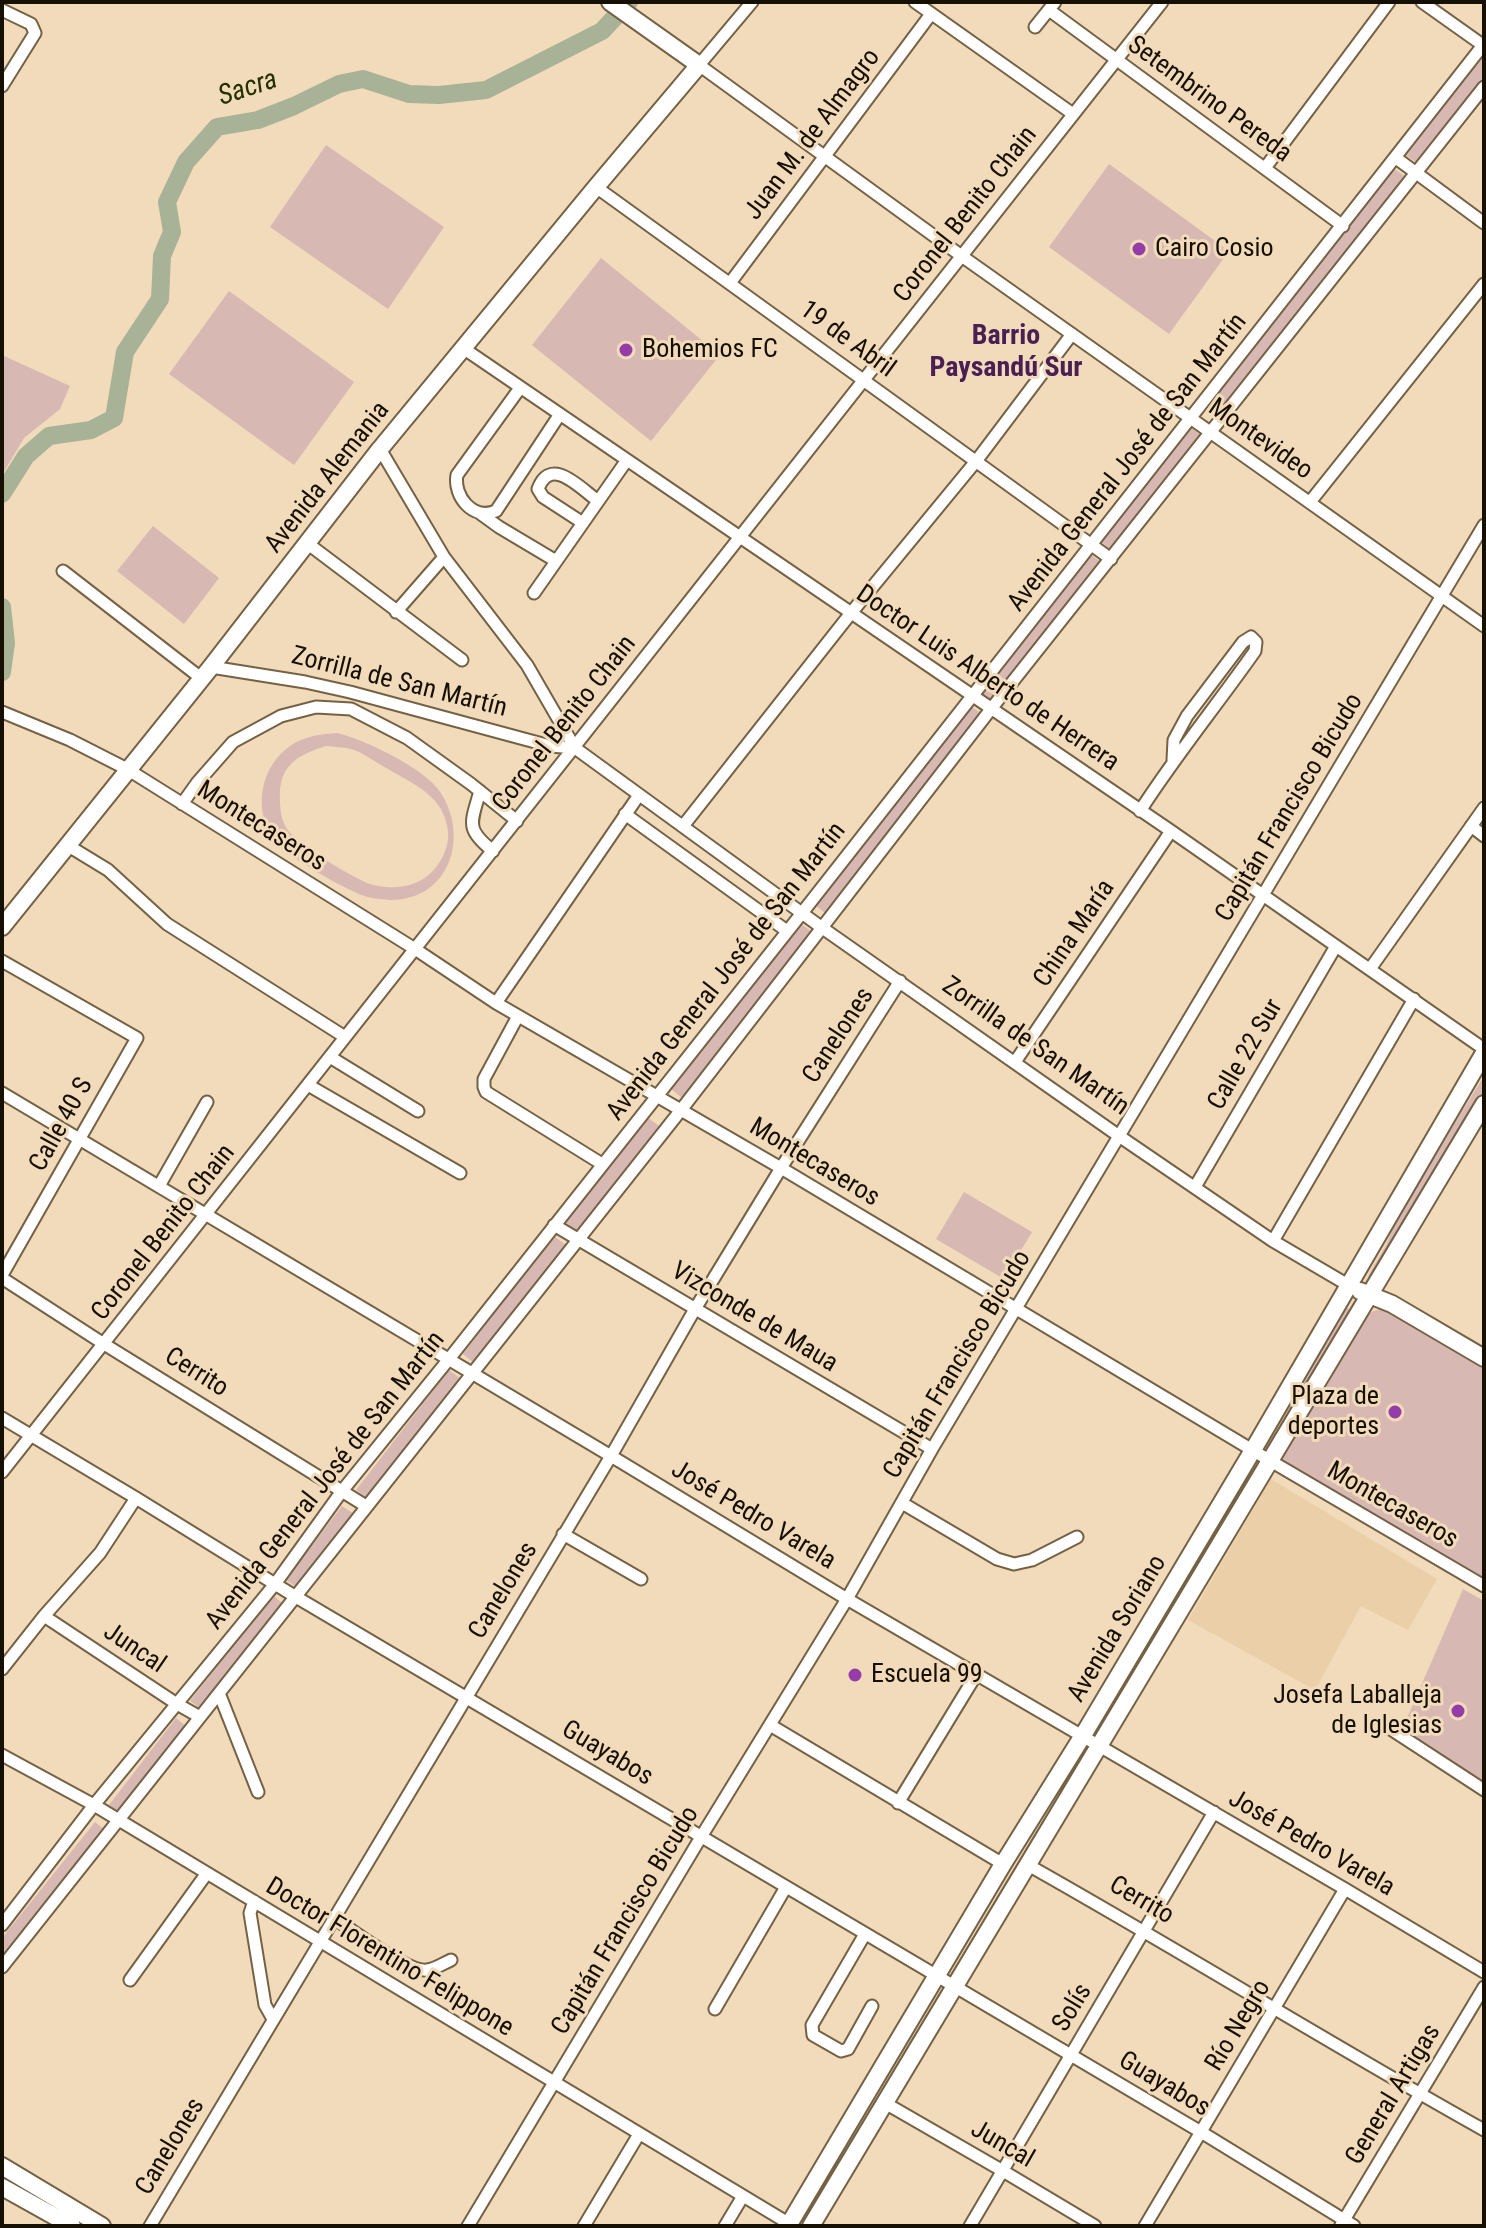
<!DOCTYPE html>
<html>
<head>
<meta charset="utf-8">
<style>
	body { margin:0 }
	#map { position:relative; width:1486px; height:2228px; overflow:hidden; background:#f2dbbb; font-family:"Roboto Condensed",sans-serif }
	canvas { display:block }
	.frame { position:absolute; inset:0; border:4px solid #160f04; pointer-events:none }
</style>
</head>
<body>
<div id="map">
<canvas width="1486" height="2228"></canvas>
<div class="frame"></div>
</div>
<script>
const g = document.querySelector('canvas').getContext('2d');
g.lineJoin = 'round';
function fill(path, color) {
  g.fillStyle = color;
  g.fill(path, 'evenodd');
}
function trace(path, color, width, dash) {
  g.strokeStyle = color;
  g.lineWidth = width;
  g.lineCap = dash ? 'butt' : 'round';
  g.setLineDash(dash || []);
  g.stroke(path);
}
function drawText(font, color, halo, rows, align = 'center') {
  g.font = font + ' "Roboto Condensed",sans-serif';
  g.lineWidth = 6;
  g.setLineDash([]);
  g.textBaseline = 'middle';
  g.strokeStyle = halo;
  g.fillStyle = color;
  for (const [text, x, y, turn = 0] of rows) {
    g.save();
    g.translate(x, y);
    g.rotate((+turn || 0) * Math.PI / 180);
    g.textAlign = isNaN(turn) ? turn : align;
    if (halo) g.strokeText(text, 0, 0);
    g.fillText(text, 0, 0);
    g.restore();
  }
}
fill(new Path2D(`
	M 1271,1479 L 1437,1579 L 1408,1630 L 1361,1606 L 1315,1690 L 1188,1620 Z`), '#eacfa9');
fill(new Path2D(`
	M 1480,57 L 1484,60 L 1484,77 L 1417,163 L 1404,154 Z
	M 326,145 L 444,227 L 388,309 L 270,227 Z
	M 1109,164 L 1229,251 L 1169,334 L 1049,247 Z
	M 1393,168 L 1406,177 L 1221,412 L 1209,402 Z
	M 601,258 L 720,355 L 651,441 L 532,345 Z
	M 229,291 L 354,382 L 294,465 L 169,374 Z
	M 2,355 L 70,386 L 60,409 L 24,438 L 2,475 Z
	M 1190,427 L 1202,436 L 1112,551 L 1100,541 Z
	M 153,526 L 219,578 L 184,624 L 117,571 Z
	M 1090,554 L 1102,563 L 993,702 L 981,693 Z
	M 971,706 L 983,715 L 826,914 L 815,905 Z
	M 337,733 C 364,739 421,767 438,789 C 471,834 451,901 389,900 C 379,899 368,898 359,894 C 338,885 285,856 273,838 C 250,804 264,756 301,740 C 313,735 325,734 337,733 ZM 326,746 C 334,747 343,747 351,749 C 363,752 376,763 388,769 C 415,785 444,796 448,831 C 449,841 446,851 441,860 C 431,877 416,886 397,887 C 387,888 375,886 367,883 C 347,874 298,845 287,829 C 281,820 280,809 280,800 C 278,766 297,755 326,746 Z
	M 800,923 L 812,932 L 682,1098 L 671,1089 Z
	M 1484,1076 L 1484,1094 L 1372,1277 L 1368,1276 L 1386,1245 L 1397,1217 Z
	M 647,1117 L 659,1126 L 577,1232 L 566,1223 Z
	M 964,1192 L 1032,1232 L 1004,1279 L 936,1239 Z
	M 554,1236 L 566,1245 L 474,1363 L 463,1354 Z
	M 1346,1307 L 1353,1311 L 1270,1450 L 1262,1446 Z
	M 1382,1308 L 1396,1311 L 1484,1367 L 1484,1579 L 1280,1463 L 1279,1456 L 1361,1316 Z
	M 449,1370 L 461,1379 L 368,1498 L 356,1490 Z
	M 342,1506 L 354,1514 L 298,1588 L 286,1580 Z
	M 1212,1528 L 1219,1532 L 1099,1736 L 1092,1732 Z
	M 1463,1589 L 1484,1601 L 1484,1781 L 1401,1732 Z
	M 273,1595 L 283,1604 L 201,1709 L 190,1701 Z
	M 176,1718 L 187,1727 L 120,1813 L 109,1805 Z
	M 95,1822 L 106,1831 L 2,1959 L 2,1938 Z`), '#d7b8b3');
trace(new Path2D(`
	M 2,494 L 26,456 L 49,436 L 91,430 L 114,418 L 125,352 L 160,299 L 162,256 L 172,232 L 167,202 L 186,162 L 217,127 L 258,120 L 294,106 L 339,84 L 363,79 L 409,94 L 439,95 L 486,90 L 602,31 L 629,2
	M 2,607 L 6,643 L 2,672`), '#a8b296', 18);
const street = new Path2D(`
	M 752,2 L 699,65 L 963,257 L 1484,626
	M 915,2 L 1073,114
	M 1422,2 L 1484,46
	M 2,10 L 31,24 L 35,33 L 2,86
	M 1049,10 L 1343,226
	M 1035,27 L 1055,2
	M 1396,158 L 1484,223
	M 1265,168 L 1389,2
	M 596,187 L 1111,559
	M 730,283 L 931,14
	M 463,348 L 1171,831 L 1484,1049
	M 520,388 L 457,475 C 453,496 473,521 496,511 L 560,414
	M 380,449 L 444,557 L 527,665 L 575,748 L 821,927 L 1119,1136 L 1273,1241 L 1348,1285
	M 1310,502 L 1484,284
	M 481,514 L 499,527 L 556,561
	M 583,523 L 543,497 L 538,489 C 551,455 580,488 598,501
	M 307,543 L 462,660
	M 63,571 L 201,678
	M 534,593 L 627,460
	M 396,612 L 444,557
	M 211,667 L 305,682 L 350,692 L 550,746 L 575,748
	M 2,712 L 70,740 L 127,769 L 415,949 L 496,1003 L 781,1168 L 1269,1460 L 1484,1586
	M 480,791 C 471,823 465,829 493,851
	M 182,804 L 197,783 L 233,742 L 281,716 L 316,707 L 351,709 L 407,738 L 471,784 L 517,821
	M 1140,811 C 1176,755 1217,705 1255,651 L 1256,642 L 1251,637 L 1243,642 L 1187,716 L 1174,740 L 1173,760
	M 625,814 L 787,931
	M 683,826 L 851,613 L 977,460 L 1072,334
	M 1471,826 L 1484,836
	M 67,845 L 108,870 L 167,924 L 345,1037
	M 2,961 L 137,1038 L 2,1275
	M 1370,969 L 1484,808
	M 496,1003 L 639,795
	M 518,1016 L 484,1079 L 484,1087 L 486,1092 L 602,1164
	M 330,1057 L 418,1111
	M 1015,1062 L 1171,831
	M 308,1085 L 460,1173
	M 2,1093 L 611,1456 L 847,1599 L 1345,1889 L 1484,1972
	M 159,1186 L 207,1102
	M 1195,1187 L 1336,946
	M 554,1225 L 932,1449
	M 1273,1241 L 1414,999
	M 2,1278 L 104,1344 L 366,1506
	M 2,1418 L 136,1498 L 296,1597 L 1201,2132 L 1354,2226
	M 2,1472 L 1162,2
	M 902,1503 L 997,1559 L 1014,1564 L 1032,1560 L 1077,1537
	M 563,1534 L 641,1579
	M 44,1616 L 177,1704 L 200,1717
	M 2,1669 L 44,1616 L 100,1553 L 136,1498
	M 219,1693 L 258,1792
	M 770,1725 L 1003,1864
	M 1389,1728 L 1484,1790
	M 2,1755 L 94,1805 L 793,2226
	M 898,1803 L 976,1675
	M 1028,1865 C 1181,1951 1330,2044 1484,2130
	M 254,1901 L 250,1913 L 265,2005 L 273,2019
	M 334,1918 C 352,1930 408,1973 427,1970 C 435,1969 444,1963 451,1960
	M 2,1925 L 94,1805 L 275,1584 L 342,1491 L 449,1359 L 802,913 L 1484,44
	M 865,1934 L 812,2025 L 813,2035 L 841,2051 L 848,2049 L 872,2006
	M 2,1967 L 681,1110 L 991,709 L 1484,87
	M 130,1980 L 207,1873
	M 715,2009 L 786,1887
	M 885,2103 L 1003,2171 L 1095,2226
	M 1341,2225 L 1484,1987
	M 150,2226 L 611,1456 L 695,1309 L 781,1168 L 900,981
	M 468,2226 L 701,1837 L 847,1599 L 932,1449 L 1484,525
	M 584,2226 L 639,2134
	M 725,2226 L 743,2196
	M 970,2226 L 1214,1812
	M 1145,2226 L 1345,1889`);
const secondary = new Path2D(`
	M 2,927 L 211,667 L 380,449 L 596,187 L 699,65 L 610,2
	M 1360,1291 L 1392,1304 L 1484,1358
	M 2,2166 L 102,2226
	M 2,2187 L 72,2226
	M 788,2226 L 1003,1864 L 1082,1737 L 1253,1450 L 1484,1053
	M 811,2226 L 1484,1104`);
trace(street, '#756144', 15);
trace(secondary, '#756144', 20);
trace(street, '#fff', 11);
trace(secondary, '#fff', 16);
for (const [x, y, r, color] of [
	[1139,249,8,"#943da9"],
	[626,350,8,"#943da9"],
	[1395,1412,8,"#943da9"],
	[855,1675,8,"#943da9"],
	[1458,1711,8,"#943da9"]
]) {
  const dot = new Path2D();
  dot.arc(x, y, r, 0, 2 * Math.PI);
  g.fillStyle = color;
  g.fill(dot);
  trace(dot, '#f2dbbb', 3);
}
drawText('26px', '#160f04', '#f2dbbb', [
	["Setembrino Pereda",1209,100,36],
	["Juan M. de Almagro",813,135,-53],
	["Coronel Benito Chain",966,215,-52],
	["19 de Abril",847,340,36],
	["Montevideo",1260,440,35],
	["Avenida General José de San Martín",1128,463,-52],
	["Avenida Alemania",328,478,-52],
	["Doctor Luis Alberto de Herrera",987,679,34],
	["Zorrilla de San Martín",399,683,14],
	["Coronel Benito Chain",565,724,-52],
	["Capitán Francisco Bicudo",1290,808,-59],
	["Montecaseros",261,827,32],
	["China María",1075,934,-56],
	["Avenida General José de San Martín",727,972,-52],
	["Canelones",839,1036,-57],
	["Zorrilla de San Martín",1035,1047,35],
	["Calle 22 Sur",1246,1055,-60],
	["Calle 40 S",62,1125,-61],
	["Montecaseros",814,1163,31],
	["Coronel Benito Chain",164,1233,-52],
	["Vizconde de Maua",754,1318,31],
	["Capitán Francisco Bicudo",958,1365,-59],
	["Cerrito",196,1373,32],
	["Avenida General José de San Martín",326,1481,-52],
	["Montecaseros",1392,1506,30],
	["José Pedro Varela",753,1516,31],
	["Canelones",504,1591,-59],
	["Avenida Soriano",1118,1629,-59],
	["Juncal",134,1649,34],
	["Guayabos",607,1754,31],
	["José Pedro Varela",1311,1844,30],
	["Cerrito",1141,1901,30],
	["Capitán Francisco Bicudo",626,1921,-59],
	["Doctor Florentino Felippone",389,1958,31],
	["Solís",1073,2008,-59],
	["Río Negro",1239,2026,-59],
	["Guayabos",1164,2085,31],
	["General Artigas",1394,2095,-59],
	["Juncal",1002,2145,30],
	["Canelones",171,2147,-59]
]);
drawText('26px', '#160f04', '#f2dbbb', [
	["Cairo Cosio",1155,249],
	["Bohemios FC",642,350],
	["Plaza de",1379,1397,"right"],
	["deportes",1379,1427,"right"],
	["Escuela 99",871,1675],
	["Josefa Laballeja",1442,1696,"right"],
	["de Iglesias",1442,1726,"right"]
], 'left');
drawText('italic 28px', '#243100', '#f2dbbb', [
	["Sacra",248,89,-18]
]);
drawText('bold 28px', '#4a2054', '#f2dbbb', [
	["Barrio",1006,337],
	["Paysandú Sur",1006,369]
]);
</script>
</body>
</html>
